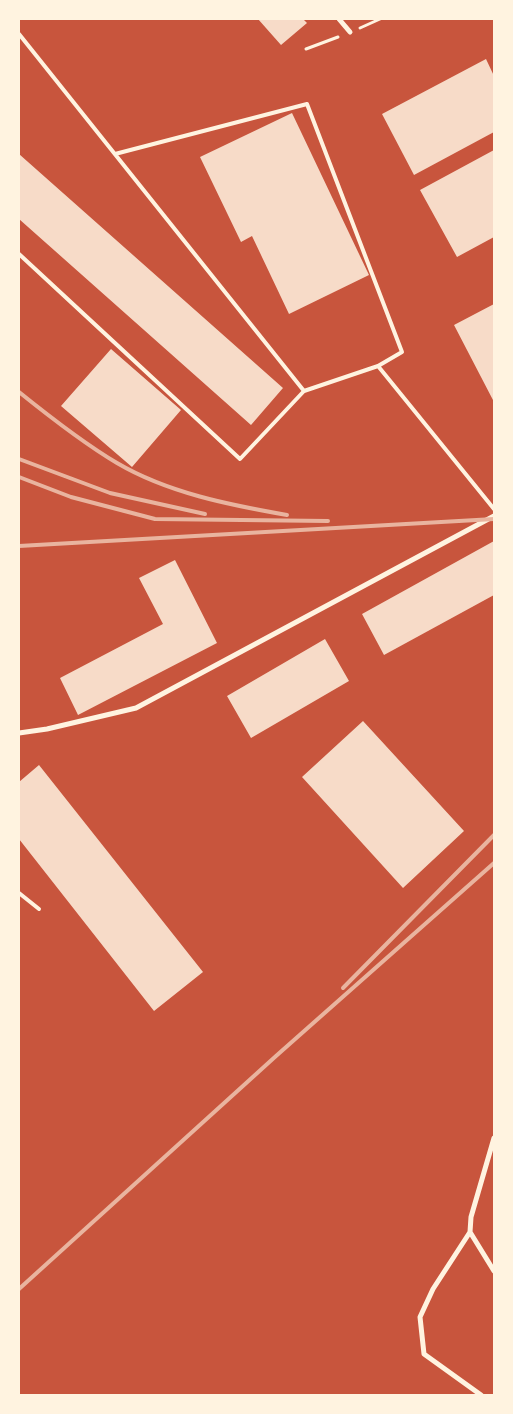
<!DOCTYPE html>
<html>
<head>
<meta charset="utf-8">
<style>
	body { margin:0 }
	#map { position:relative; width:513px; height:1414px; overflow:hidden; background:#c8553d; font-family:Roboto,sans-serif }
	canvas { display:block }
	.frame { position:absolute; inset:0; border:20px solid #fff3e0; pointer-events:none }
</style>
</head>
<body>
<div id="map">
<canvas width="513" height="1414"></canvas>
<div class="frame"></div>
</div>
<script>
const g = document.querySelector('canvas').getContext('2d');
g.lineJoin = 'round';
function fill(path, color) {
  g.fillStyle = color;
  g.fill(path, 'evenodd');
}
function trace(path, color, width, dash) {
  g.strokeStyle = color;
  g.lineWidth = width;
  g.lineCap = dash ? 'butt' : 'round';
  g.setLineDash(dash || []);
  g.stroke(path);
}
fill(new Path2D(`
	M 258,19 L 303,19 L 307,23 L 281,45 Z
	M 486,59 L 494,76 L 494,132 L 414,175 L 382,114 Z
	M 292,113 L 369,275 L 289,314 L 252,236 L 241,242 L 200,157 Z
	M 494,150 L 494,237 L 457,257 L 420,190 Z
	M 19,154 L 283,388 L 251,425 L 19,219 Z
	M 494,304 L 494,402 L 454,325 Z
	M 111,349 L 181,410 L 132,467 L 61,406 Z
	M 494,541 L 494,595 L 384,655 L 362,614 Z
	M 175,560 L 217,643 L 78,715 L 60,678 L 163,624 L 139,578 Z
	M 325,639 L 349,681 L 251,738 L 227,696 Z
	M 363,721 L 464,831 L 403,888 L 302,777 Z
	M 39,765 L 203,972 L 154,1011 L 19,839 L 19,782 Z`), '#f7dbc8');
trace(new Path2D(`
	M 360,28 L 380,19
	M 306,49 L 338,37`), '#fff3e0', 3);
trace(new Path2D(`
	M 19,34 L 304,391 L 378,366 L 494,509
	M 115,154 L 307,104 L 402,352 L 378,366
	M 19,254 L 240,459 L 304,391
	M 19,893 L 39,909`), '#fff3e0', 4);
trace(new Path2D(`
	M 339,19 L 350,32
	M 19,733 L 47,729 L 136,708 L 494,516
	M 470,1232 L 494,1271
	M 481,1395 L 424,1354 L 420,1317 L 433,1289 L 470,1232 L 471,1217 L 494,1138`), '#fff3e0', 5);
trace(new Path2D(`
	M 19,392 C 50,417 83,443 117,463 C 168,493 230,505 287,515
	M 19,459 L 110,493 L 205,514
	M 19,477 L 71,497 L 155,519 L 328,521
	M 19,546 L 494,519
	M 343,988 L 494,835
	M 19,1289 L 276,1056 L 494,863`), '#e9b49f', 4);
</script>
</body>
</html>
